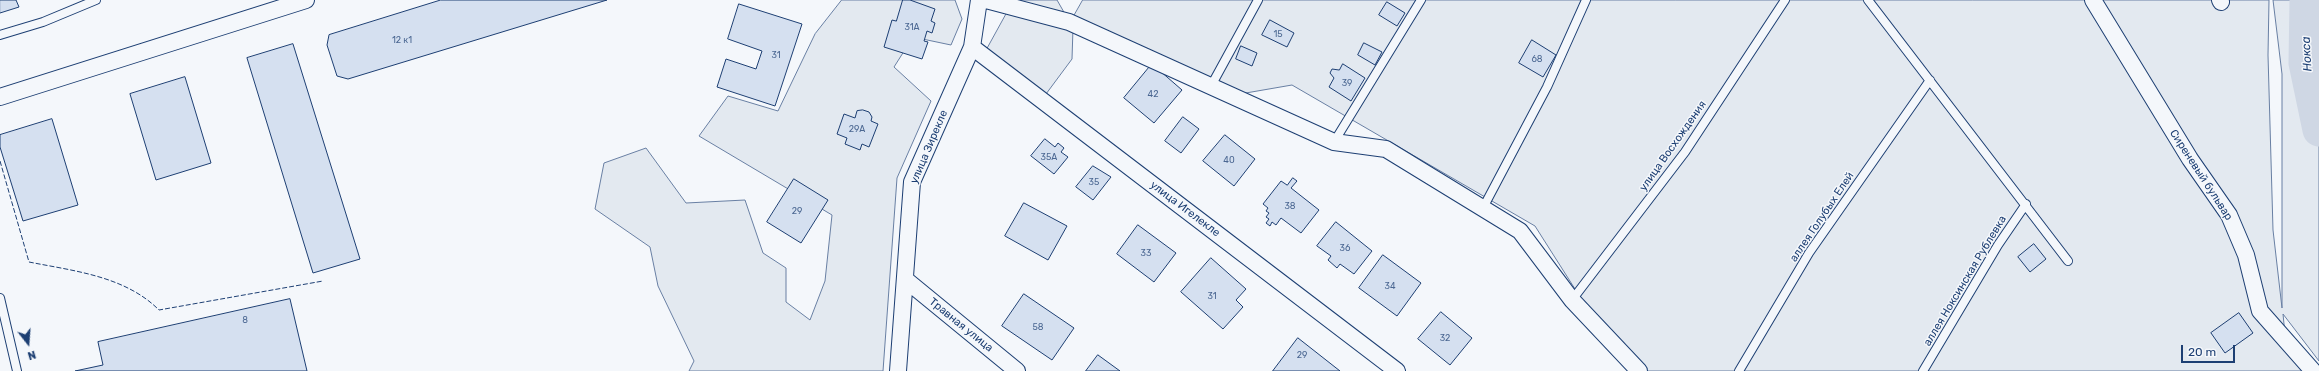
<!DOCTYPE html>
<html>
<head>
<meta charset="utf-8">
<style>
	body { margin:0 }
	#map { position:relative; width:2319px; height:371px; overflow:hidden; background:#f4f7fb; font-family:Rubik,sans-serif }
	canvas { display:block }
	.north { position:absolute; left:8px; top:323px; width:40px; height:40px; -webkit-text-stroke:3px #f4f7fb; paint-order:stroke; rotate:163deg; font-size:11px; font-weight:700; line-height:16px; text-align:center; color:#1d3f73 }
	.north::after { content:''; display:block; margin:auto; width:14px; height:18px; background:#1d3f73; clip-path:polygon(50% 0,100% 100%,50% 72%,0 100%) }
	.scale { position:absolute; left:2181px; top:345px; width:54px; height:18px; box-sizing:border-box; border:2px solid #1d3f73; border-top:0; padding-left:5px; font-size:12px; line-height:14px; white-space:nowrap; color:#1d3f73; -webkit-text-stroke:3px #f4f7fb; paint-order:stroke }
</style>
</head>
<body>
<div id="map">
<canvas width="2319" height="371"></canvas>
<div class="north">N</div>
<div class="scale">20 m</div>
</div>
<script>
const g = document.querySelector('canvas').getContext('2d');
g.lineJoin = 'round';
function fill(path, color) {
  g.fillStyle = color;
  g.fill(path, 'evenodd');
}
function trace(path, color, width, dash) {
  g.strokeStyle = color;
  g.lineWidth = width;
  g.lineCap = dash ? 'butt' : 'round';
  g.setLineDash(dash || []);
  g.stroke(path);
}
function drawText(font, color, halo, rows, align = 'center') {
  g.font = font + ' Rubik,sans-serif';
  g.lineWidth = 3;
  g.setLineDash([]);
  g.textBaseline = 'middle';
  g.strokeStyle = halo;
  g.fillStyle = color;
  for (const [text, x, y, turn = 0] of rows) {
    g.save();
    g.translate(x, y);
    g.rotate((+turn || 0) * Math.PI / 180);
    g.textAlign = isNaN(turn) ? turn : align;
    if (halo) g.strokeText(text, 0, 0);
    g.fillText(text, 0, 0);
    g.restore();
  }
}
const green = new Path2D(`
	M 842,0 L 955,0 L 962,19 L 951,45 L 913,37 L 894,67 L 931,101 L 897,178 L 883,371 L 689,371 L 694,361 L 658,286 L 650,247 L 595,209 L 604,163 L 646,148 L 686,203 L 745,200 L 763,253 L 786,268 L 786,302 L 810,320 L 825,281 L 832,215 L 699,136 L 728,96 L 778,111 L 815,34 Z
	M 1014,0 L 1057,0 L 1073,28 L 1072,59 L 1046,94 L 986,51 Z
	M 1083,0 L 2269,0 L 2268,55 L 2273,230 L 2282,308 L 2282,74 L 2273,0 L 2319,0 L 2319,361 L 2283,314 L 2285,334 L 2315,371 L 1633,371 L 1582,300 L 1535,226 L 1292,85 L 1240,94 L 1074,16 Z`);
fill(green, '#e3e9f0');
trace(green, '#687fa3', 1);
trace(new Path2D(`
	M 2306,0 L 2305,63 L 2319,130`), '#cfd7e4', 33);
const building = new Path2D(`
	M 0,0 L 16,0 L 19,7 L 0,13 Z
	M 441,0 L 607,0 L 348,79 L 337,76 L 327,45 L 329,35 Z
	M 903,0 L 910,0 L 935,9 L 931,21 L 935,23 L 932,33 L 927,31 L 924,41 L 928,42 L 922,59 L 884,47 L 892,20 L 896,21 Z
	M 1387,2 L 1405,13 L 1397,26 L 1379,15 Z
	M 739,4 L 802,24 L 775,106 L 717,87 L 726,59 L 756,69 L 762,51 L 728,39 Z
	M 1270,20 L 1294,33 L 1287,47 L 1262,35 Z
	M 1532,40 L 1556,55 L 1543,77 L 1519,63 Z
	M 1364,43 L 1382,52 L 1375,65 L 1358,55 Z
	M 293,44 L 360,259 L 313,273 L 247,58 Z
	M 1241,46 L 1257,53 L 1252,66 L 1236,59 Z
	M 1152,64 L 1182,90 L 1154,123 L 1124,98 Z
	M 1343,64 L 1365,78 L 1351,101 L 1329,87 L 1334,78 L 1330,73 L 1332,69 L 1339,70 Z
	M 185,77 L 211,163 L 156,180 L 130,94 Z
	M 863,110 L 869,112 L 872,117 L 871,121 L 878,124 L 869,147 L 862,144 L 860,150 L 845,144 L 847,138 L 837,134 L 844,114 L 855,118 L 857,111 Z
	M 1183,117 L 1199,129 L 1181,153 L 1165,141 Z
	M 52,119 L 78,205 L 23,221 L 0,147 L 0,135 Z
	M 1225,135 L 1255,159 L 1234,186 L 1203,161 Z
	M 1045,139 L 1055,147 L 1058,143 L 1064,148 L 1061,152 L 1068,157 L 1054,174 L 1031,156 Z
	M 1093,166 L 1111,177 L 1093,200 L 1076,187 Z
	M 1293,178 L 1297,181 L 1291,188 L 1319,210 L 1301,233 L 1281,218 L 1276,225 L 1272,222 L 1270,226 L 1266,223 L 1269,219 L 1266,217 L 1269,213 L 1266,211 L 1268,208 L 1263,204 L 1281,181 L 1287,185 Z
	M 794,179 L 828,200 L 801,243 L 767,222 Z
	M 1024,203 L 1067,226 L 1048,260 L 1005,236 Z
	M 1336,222 L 1372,251 L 1354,274 L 1340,264 L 1337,268 L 1328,260 L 1331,256 L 1317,246 Z
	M 1138,225 L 1176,253 L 1154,282 L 1117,254 Z
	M 2034,244 L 2046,259 L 2030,272 L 2018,257 Z
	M 1383,255 L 1421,283 L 1397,316 L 1359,288 Z
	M 1211,258 L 1246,289 L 1236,300 L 1243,307 L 1223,329 L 1181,292 Z
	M 1024,294 L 1074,328 L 1052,360 L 1002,326 Z
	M 290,299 L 307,371 L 75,371 L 103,365 L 98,342 Z
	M 1441,312 L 1472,338 L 1450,365 L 1418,339 Z
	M 2239,313 L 2253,333 L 2225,353 L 2211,333 Z
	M 1298,338 L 1340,371 L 1273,371 Z
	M 1098,355 L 1120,371 L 1086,371 Z`);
fill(building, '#d5e0f0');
trace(building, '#1d3f73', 1);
const lane = new Path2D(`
	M 1868,0 L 2068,261
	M 0,35 L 43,22 L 96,0
	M 1211,86 L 1258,0
	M 1334,142 L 1421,0
	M 1483,208 L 1547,87 L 1586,0
	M 0,298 L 17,371
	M 1572,300 L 1685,152 L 1785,0
	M 1739,371 L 1809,253 L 1930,80
	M 1923,371 L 1998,245 L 2026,204`);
const street = new Path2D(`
	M 986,0 L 1069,22 L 1334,142 L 1386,149 L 1520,231 L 1572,300 L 1639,371
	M 2093,0 L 2190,159 L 2229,215 L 2246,255 L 2260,311 L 2313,371
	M 2220,0 L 2221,2
	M 972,47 L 1397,371
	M 0,97 L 306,0
	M 906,280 L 1017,371
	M 898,371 L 912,182 L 972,47 L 979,0`);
trace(lane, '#1d3f73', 10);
trace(street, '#1d3f73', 18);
trace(lane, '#f4f7fb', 8);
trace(street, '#f4f7fb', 16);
trace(new Path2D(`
	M 0,161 L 29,262 C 74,271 125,276 159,310 L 323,281`), '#1d3f73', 1, [5, 2]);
drawText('9px', '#4b6792', null, [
	["31А",912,27],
	["15",1278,34],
	["12 к1",402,40],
	["31",776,55],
	["68",1537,59],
	["39",1347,83],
	["42",1153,94],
	["29А",857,129],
	["35А",1049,157],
	["40",1229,160],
	["35",1094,182],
	["38",1290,206],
	["29",797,211],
	["36",1345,248],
	["33",1146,253],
	["34",1390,286],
	["31",1212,296],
	["8",245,320],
	["58",1038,327],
	["32",1445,338],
	["29",1302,355]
]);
drawText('11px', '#1d3f73', '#f4f7fb', [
	["улица Восхождения",1673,146,-55],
	["улица Зирекле",929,147,-67],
	["Сиреневый бульвар",2201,175,57],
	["улица Игелекле",1185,209,37],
	["аллея Голубых Елей",1822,217,-56],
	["аллея Ноксинская Рублевка",1965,281,-59],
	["Травная улица",961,325,39]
]);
drawText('italic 12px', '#1d3f73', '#f4f7fb', [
	["Нокса",2307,54,-93]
]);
</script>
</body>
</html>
